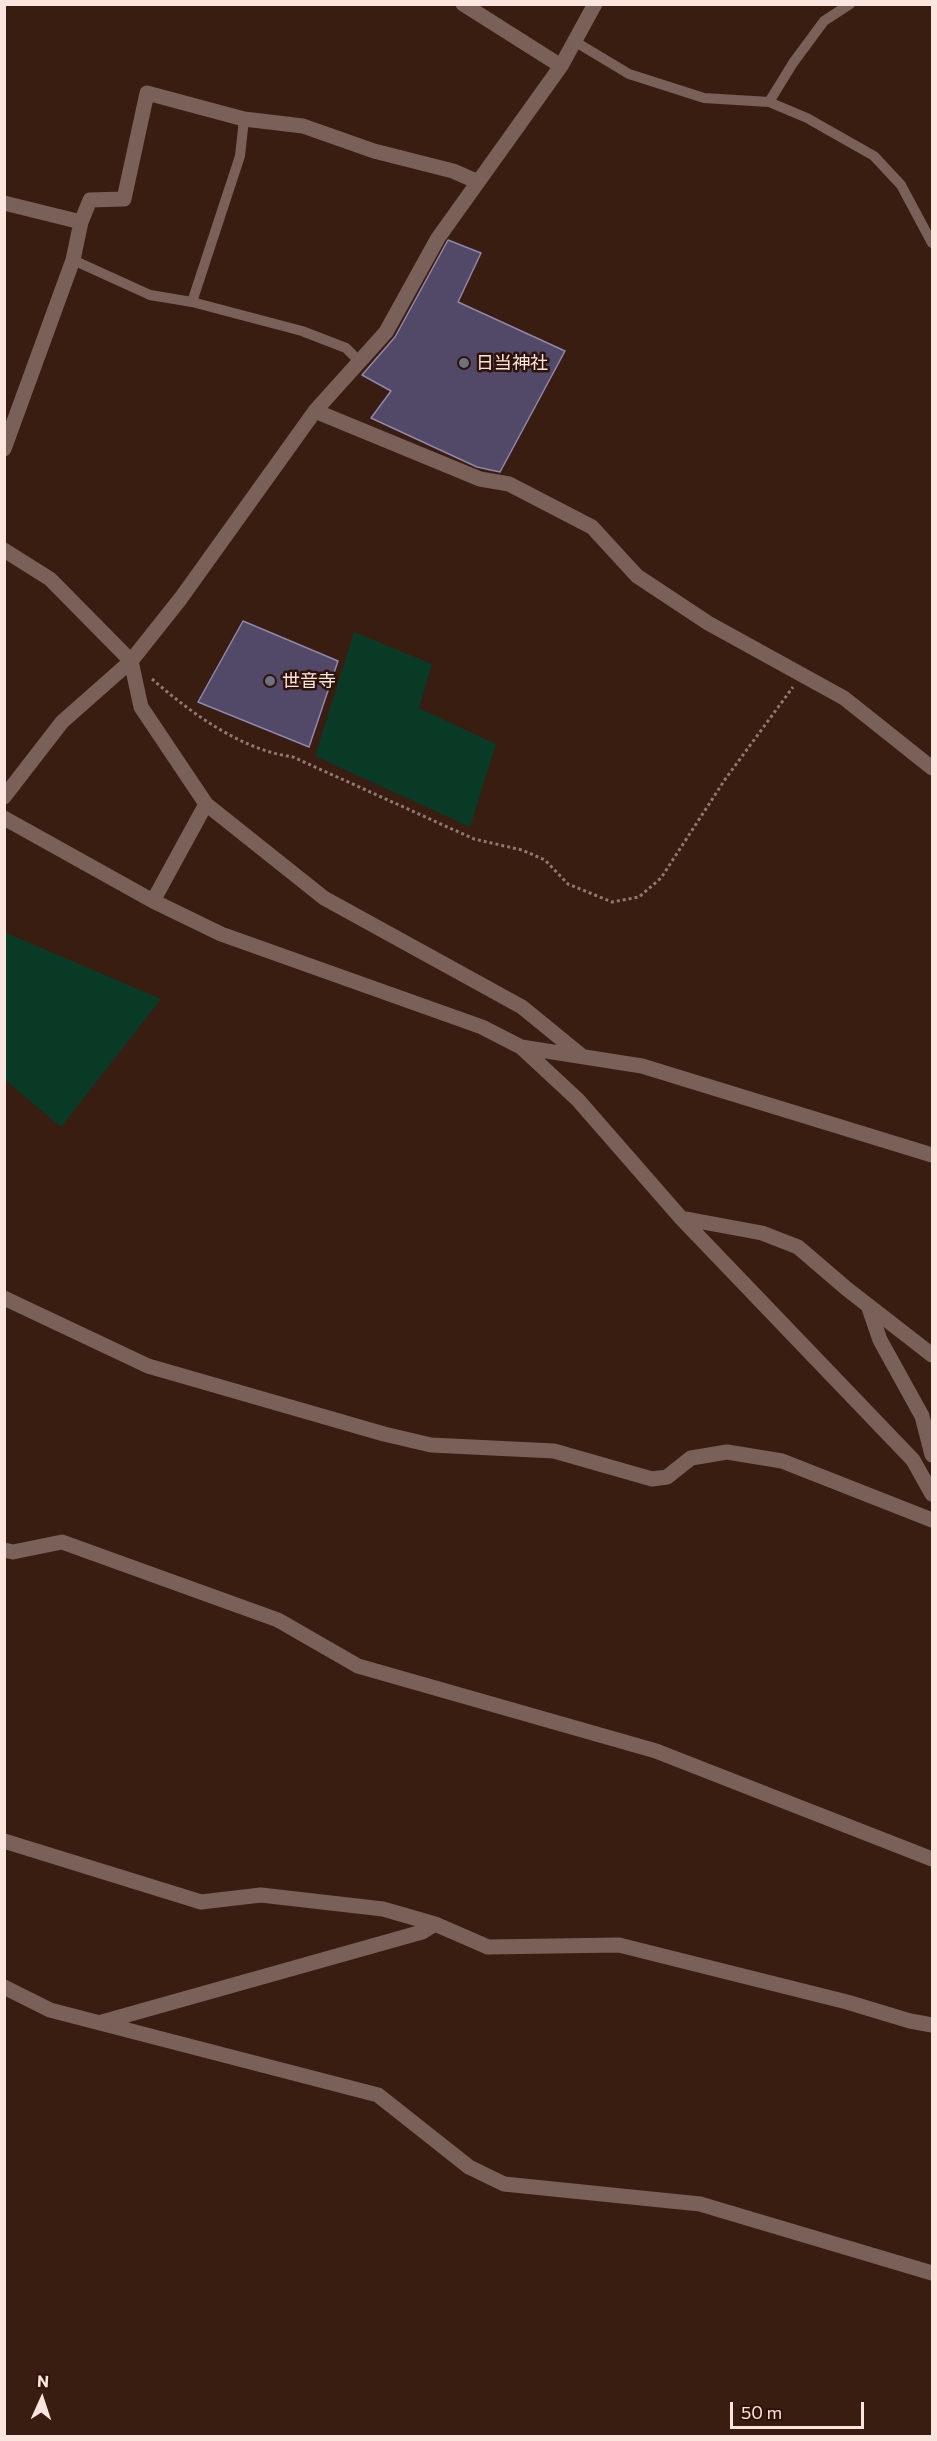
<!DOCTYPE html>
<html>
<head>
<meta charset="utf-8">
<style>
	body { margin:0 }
	#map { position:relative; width:937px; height:2441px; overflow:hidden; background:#3a1d11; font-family:Commissioner,sans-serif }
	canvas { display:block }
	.frame { position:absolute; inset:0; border:6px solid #fae6de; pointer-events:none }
	.north { position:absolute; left:12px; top:2369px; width:60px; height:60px; -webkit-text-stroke:4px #2f1308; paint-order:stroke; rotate:3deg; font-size:16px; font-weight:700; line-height:24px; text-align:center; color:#fae6de }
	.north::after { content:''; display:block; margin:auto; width:21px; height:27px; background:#fae6de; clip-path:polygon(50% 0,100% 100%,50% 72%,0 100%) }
	.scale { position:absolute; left:730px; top:2402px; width:134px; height:27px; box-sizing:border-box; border:3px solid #fae6de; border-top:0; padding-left:8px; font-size:18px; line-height:21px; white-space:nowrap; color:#fae6de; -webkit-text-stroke:4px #2f1308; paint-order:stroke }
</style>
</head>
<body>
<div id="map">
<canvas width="937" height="2441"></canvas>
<div class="frame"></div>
<div class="north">N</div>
<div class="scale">50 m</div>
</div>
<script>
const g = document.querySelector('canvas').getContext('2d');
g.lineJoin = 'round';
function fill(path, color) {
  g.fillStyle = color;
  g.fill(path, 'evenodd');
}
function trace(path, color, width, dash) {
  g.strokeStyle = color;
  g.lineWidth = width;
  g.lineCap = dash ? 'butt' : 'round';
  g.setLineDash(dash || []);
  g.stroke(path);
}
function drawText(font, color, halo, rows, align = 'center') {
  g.font = font + ' Commissioner,"Noto Sans JP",sans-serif';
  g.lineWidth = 5;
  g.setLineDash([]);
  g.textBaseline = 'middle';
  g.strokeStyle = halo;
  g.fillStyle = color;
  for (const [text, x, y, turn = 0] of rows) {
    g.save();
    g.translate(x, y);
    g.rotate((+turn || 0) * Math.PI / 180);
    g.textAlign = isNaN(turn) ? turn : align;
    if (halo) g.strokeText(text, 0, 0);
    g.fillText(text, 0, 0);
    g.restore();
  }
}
fill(new Path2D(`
	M 354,632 L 432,664 L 419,708 L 496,744 L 470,827 L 315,756 Z
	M 4,932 L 161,999 L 61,1127 L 5,1080 Z`), '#093a26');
const building = new Path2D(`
	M 448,240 L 481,253 L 458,302 L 565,351 L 500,472 L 477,467 L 371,418 L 391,391 L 362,375 L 395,337 Z
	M 243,621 L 338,661 L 309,747 L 198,702 Z`);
fill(building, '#514967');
trace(building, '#9087a9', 1.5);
trace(new Path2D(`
	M 152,679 C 191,713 241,750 293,757 L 474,839 L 522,850 L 545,860 L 568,884 L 612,902 L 639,897 L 661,878 L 726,778 L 793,687`), '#91786e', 3, [3, 3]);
trace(new Path2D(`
	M 574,41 L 629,74 L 704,98 L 769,102 L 807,118 L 874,156 L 901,185 L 932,243
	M 769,102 L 793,63 L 824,21 L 850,4
	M 73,260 L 150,295 L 192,302 L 302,331 L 346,348 L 361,363
	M 192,302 L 240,156 L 244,119`), '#796058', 10);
trace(new Path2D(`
	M 463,4 L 561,66
	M 4,203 L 81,222 L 73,260 L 4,449
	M 81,222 L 90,200 L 124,199 L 147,93 L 244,119 L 303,126 L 374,151 L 453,171 L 476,181
	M 315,411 L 480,479 L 509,484 L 592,527 L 637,576 L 708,623 L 844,698 L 932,768
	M 4,550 L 50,579 L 131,661 L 141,707 L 206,804 L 153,901
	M 4,797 L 62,722 L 131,661 L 181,598 L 315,411 L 386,332 L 438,238 L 561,66 L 595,4
	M 206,804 L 324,898 L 522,1007 L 582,1056
	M 4,818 L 153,901 L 221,934 L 482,1027 L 521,1047 L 578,1100 L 681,1218 L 913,1460 L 932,1494
	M 521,1047 L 642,1066 L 932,1155
	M 681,1218 L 762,1233 L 798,1247 L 847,1289 L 932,1355
	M 4,1298 L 148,1366 L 384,1434 L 431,1445 L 554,1451 L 652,1479 L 667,1477 L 691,1458 L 727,1452 L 782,1461 L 932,1520
	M 868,1305 L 880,1340 L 922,1416 L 932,1455
	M 4,1550 L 13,1552 L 62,1542 L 278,1620 L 358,1666 L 656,1751 L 932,1859
	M 4,1841 L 201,1902 L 261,1895 L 383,1909 L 435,1924
	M 4,1987 L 50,2010 L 378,2095 L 469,2167 L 504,2184 L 700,2204 L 932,2273
	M 102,2022 L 422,1932 L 435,1924 L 488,1947 L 619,1945 L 847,2002 L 910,2021 L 932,2025`), '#796058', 15);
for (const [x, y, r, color] of [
	[464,363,6,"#6b7280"],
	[270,681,6,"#6b7280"]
]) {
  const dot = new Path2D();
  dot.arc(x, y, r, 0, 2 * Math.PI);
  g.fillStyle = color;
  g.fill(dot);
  trace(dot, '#2f1308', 2);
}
drawText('18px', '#fae6de', '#2f1308', [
	["日当神社",476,363],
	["世音寺",282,681]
], 'left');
</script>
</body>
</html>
